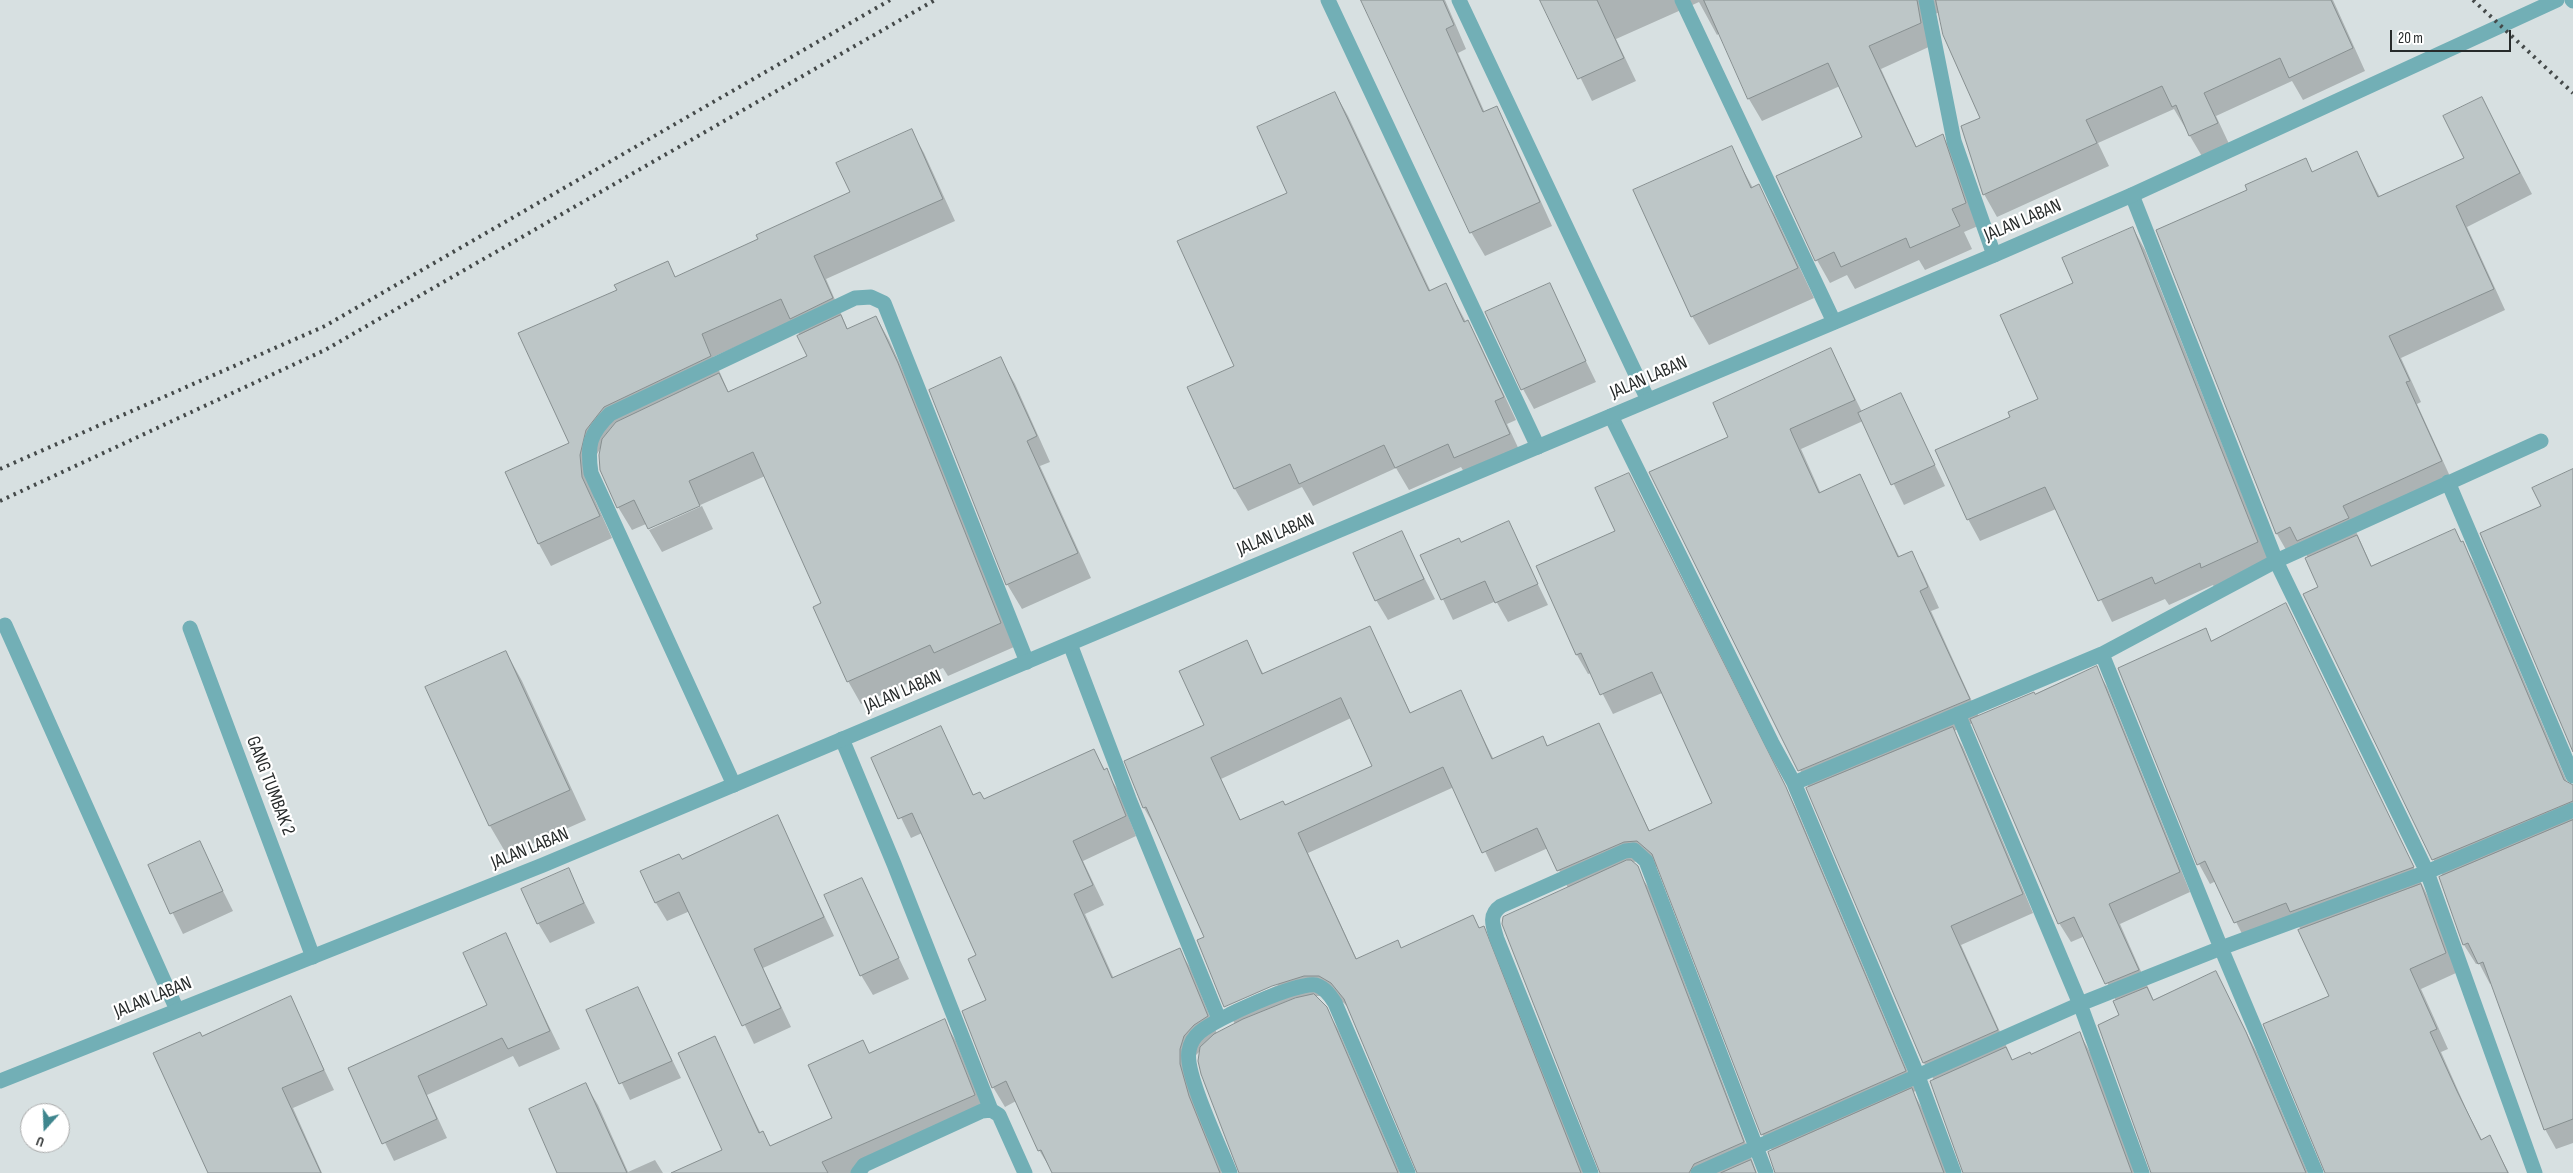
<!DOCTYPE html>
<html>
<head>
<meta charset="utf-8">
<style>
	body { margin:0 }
	#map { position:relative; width:2573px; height:1173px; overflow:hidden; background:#d7e0e1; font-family:"Sofia Sans Condensed",sans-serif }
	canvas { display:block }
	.north { position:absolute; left:20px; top:1103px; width:50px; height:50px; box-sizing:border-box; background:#fff; border:1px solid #a9aaaa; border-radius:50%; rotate:200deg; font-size:14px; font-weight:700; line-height:20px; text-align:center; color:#272b2b }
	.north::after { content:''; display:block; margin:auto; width:18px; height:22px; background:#3f868e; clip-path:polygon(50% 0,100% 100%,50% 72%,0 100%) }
	.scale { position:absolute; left:2390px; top:30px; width:121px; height:22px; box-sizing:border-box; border:2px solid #272b2b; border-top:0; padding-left:6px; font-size:15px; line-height:18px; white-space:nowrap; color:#272b2b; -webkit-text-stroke:4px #fff; paint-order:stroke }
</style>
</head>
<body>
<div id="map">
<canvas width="2573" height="1173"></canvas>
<div class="north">U</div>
<div class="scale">20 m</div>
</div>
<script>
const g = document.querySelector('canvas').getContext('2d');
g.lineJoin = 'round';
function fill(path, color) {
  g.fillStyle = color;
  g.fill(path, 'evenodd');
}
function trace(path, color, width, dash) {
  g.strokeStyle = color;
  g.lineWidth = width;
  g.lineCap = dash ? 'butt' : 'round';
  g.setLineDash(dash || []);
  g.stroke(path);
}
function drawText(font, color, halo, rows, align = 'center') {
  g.font = font + ' "Sofia Sans Condensed",sans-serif';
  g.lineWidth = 4.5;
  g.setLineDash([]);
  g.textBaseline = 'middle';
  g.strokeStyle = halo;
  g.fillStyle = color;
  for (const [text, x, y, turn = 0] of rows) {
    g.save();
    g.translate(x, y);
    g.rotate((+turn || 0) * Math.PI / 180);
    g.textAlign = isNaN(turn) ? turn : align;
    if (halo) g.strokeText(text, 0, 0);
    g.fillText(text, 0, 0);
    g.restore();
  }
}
fill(new Path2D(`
	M 1363,0 L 1445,0 L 1466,49 L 1458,53 L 1485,113 L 1496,108 L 1509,131 L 1552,226 L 1485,256 L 1471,232 Z
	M 1542,0 L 2333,0 L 2365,71 L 2303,100 L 2292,81 L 2216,116 L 2230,146 L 2203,158 L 2174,109 L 2098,143 L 2109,166 L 1997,217 L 1984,194 L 1982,118 L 1939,13 L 1937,13 L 1929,21 L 1933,45 L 1881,69 L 1917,148 L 1943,136 L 1956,159 L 1978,226 L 1964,232 L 1972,249 L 1925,270 L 1919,260 L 1855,289 L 1847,275 L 1830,283 L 1817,260 L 1864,137 L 1840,86 L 1762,121 L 1749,99 L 1720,33 L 1717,35 L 1699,2 L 1616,39 L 1636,81 L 1592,101 Z
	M 1335,93 L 1348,116 L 1431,292 L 1446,285 L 1466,322 L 1467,321 L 1480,344 L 1516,420 L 1507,424 L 1522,456 L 1469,480 L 1461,467 L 1409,490 L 1396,468 L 1313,506 L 1302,487 L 1248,511 L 1235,489 L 1189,387 L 1236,367 L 1288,193 Z
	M 2482,99 L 2532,194 L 2467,227 L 2505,310 L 2401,358 L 2421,402 L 2417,404 L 2453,483 L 2354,527 L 2372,567 L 2455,531 L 2474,563 L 2568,784 L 2573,786 L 2573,1143 L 2556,1149 L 2545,1129 L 2492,983 L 2490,984 L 2479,963 L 2476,964 L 2464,945 L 2440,878 L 2443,877 L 2433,859 L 2308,558 L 2303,549 L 2289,555 L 2277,534 L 2249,190 L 2305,160 L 2313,173 L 2357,153 L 2380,197 L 2465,159 Z
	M 911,130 L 924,153 L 955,221 L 826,279 L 848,330 L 876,317 L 889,340 L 911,388 L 1014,647 L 948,676 L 943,668 L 861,704 L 848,681 L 823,603 L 765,476 L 649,528 L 646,524 L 632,530 L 618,507 L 600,449 L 597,454 L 592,479 L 595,500 L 612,538 L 551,566 L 539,544 L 507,472 L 570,444 L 618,290 L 667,262 L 676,278 L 759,240 L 851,193 ZM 793,321 L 809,357 L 729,393 L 713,357 Z
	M 1731,148 L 1753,188 L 1758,186 L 1775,215 L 1814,298 L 1709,345 L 1692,316 Z
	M 2133,228 L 2145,250 L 2270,564 L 2215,589 L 2213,585 L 2169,605 L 2165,599 L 2112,622 L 2056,509 L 1980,541 L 1968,519 L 2012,417 L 2040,399 L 2075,283 Z
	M 1549,285 L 1596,382 L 1534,409 L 1523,389 Z
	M 1831,350 L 1862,412 L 1901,394 L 1945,486 L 1904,505 L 1863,421 L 1801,449 L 1821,494 L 1860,476 L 1900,558 L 1911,553 L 1923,573 L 1939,608 L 1931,611 L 1979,717 L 2035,696 L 2096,668 L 2107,687 L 2190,892 L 2120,924 L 2154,1001 L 2216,973 L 2257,1053 L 2308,1173 L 2152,1173 L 2116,1001 L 2085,936 L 2071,942 L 2059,923 L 1973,723 L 1954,731 L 1963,747 L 2033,913 L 1961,945 L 2013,1061 L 2030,1056 L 2080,1034 L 2091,1054 L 2135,1173 L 1964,1173 L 1934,1080 L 1924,1063 L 1809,788 L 1651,473 L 1730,438 Z
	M 1000,358 L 1015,384 L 1050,462 L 1040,466 L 1091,578 L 1022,609 L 1007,584 Z
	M 1640,495 L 1796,808 L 1916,1091 L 1913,1092 L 1923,1110 L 1947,1173 L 1776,1173 L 1773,1152 L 1762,1134 L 1662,872 L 1650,861 L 1631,862 L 1649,888 L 1757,1173 L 1601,1173 L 1568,888 L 1548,848 L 1495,872 L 1454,787 L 1308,853 L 1357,960 L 1398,942 L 1401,949 L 1473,917 L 1480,929 L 1483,928 L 1495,947 L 1584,1173 L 1417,1173 L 1350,1010 L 1344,1003 L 1331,996 L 1314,996 L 1326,1008 L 1338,1029 L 1400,1173 L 1240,1173 L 1201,1050 L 1195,1056 L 1191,1070 L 1222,1173 L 1053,1173 L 1039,1150 L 1016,1101 L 1005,1107 L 993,1087 L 988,1001 L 978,956 L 922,833 L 911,838 L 872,758 L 940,728 L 974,796 L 984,801 L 1093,751 L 1118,790 L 1136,836 L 1083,861 L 1104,905 L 1085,914 L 1114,979 L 1179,949 L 1191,969 L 1217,1034 L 1235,1024 L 1226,1008 L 1278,985 L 1277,982 L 1226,1005 L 1226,1007 L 1198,941 L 1206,937 L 1155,827 L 1144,808 L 1205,726 L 1246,642 L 1264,675 L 1369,628 L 1411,714 L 1460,691 L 1494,760 L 1542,738 L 1548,747 L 1598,725 L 1650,832 L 1713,804 L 1662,693 L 1613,714 L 1592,673 L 1588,674 L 1577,655 L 1537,567 L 1617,531 ZM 1351,718 L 1373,766 L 1285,806 L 1241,821 L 1221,779 Z
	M 702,506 L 713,529 L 662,552 L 649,530 Z
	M 1508,523 L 1548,605 L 1508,622 L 1496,601 L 1453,620 L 1422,556 L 1461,543 Z
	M 1401,532 L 1435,599 L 1388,620 L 1376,600 Z
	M 2285,604 L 2432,905 L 2456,973 L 2421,989 L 2448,1049 L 2441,1052 L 2468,1113 L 2482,1140 L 2490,1137 L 2509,1173 L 2326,1173 L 2331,996 L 2297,922 L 2246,942 L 2216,881 L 2210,884 L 2199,864 L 2205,630 L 2212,642 Z
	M 506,652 L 522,681 L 586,820 L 507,855 L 490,826 L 427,687 Z
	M 777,817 L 834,936 L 763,968 L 791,1027 L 754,1044 L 690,911 L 667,921 L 656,903 L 681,860 Z
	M 199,843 L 233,911 L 183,934 L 149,865 Z
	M 568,870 L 595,923 L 550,943 L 538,923 Z
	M 861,879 L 909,979 L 873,995 L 861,975 Z
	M 505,935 L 560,1049 L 519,1067 L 513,1056 L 427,1095 L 447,1138 L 394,1161 L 349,1069 L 489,1006 Z
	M 637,988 L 681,1078 L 630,1100 L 587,1011 Z
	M 290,998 L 334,1090 L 293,1108 L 322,1173 L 209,1173 L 202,1038 Z
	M 944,1021 L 956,1041 L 986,1116 L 855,1173 L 674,1173 L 723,1150 L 714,1038 L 761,1134 L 763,1133 L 771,1147 L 834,1119 L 863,1042 L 870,1054 Z
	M 586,1085 L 598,1105 L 628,1172 L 655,1160 L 663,1173 L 559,1173 Z`), '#0003');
const building = new Path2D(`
	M 1361,0 L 1443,0 L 1454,25 L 1446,29 L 1483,112 L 1497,106 L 1540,202 L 1470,233 Z
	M 1540,0 L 1597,0 L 1624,58 L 1578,79 Z
	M 1704,0 L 1917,0 L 1921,23 L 1869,46 L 1916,147 L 1943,134 L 1966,203 L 1952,209 L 1960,226 L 1910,248 L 1906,238 L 1841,267 L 1834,252 L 1815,261 L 1776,176 L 1862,137 L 1828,63 L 1748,99 Z
	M 1936,0 L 2331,0 L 2353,48 L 2289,78 L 2280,58 L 2204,93 L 2218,123 L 2189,136 L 2176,105 L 2172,107 L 2162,86 L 2086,120 L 2097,143 L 1983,195 L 1961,126 L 1980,118 L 1943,35 Z
	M 1335,92 L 1429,291 L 1446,283 L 1464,322 L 1468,320 L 1504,397 L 1495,401 L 1510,434 L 1454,458 L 1448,444 L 1395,468 L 1384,445 L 1299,484 L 1290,464 L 1234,489 L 1187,387 L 1234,366 L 1177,241 L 1287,193 L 1257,127 Z
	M 2482,97 L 2520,173 L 2456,206 L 2494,289 L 2389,336 L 2410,381 L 2406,382 L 2442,461 L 2343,506 L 2349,518 L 2297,541 L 2290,527 L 2276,534 L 2156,230 L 2247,190 L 2245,185 L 2306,158 L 2312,172 L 2357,151 L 2378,197 L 2464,158 L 2443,116 Z
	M 912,129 L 943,199 L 814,256 L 833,298 L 790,319 L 781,299 L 702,334 L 711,356 L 604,407 L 586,430 L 580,455 L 582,477 L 600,516 L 538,544 L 505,472 L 569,443 L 518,333 L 617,290 L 614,285 L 668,261 L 675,277 L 758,239 L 756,235 L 850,192 L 836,163 Z
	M 1732,146 L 1751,188 L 1759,184 L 1798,268 L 1691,317 L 1633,190 Z
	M 2133,227 L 2258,542 L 2201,568 L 2200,563 L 2155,584 L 2152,577 L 2098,601 L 2045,487 L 1967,520 L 1935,450 L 2010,417 L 2008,412 L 2038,399 L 2000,315 L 2073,283 L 2062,258 Z
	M 1550,283 L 1586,361 L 1521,390 L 1485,312 Z
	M 841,315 L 847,329 L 876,316 L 898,363 L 1001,623 L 934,653 L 930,645 L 847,682 L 813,607 L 821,603 L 753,452 L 689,481 L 700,506 L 648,529 L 634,500 L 617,508 L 600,470 L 599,455 L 602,439 L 616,422 L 719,373 L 728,392 L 807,356 L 797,336 Z
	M 1831,348 L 1855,400 L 1790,429 L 1793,436 L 1819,493 L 1860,474 L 1898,557 L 1912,551 L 1928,587 L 1920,591 L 1970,699 L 1798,771 L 1649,472 L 1728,437 L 1713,403 Z
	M 1001,357 L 1037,436 L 1027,441 L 1078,553 L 1006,585 L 929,390 Z
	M 1901,393 L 1935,465 L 1891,485 L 1858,413 Z
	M 2573,469 L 2573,752 L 2480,533 L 2541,506 L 2532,488 Z
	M 1629,473 L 1786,787 L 1906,1071 L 1761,1135 L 1652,854 L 1637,841 L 1624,842 L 1557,871 L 1537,828 L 1482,853 L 1443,767 L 1298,833 L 1356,959 L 1398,940 L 1401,948 L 1473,915 L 1479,928 L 1484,926 L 1581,1173 L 1417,1173 L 1344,999 L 1331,983 L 1319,976 L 1304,976 L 1272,986 L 1224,1007 L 1197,940 L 1204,937 L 1146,807 L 1143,808 L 1124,761 L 1204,725 L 1179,671 L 1247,640 L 1262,674 L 1370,626 L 1410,713 L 1461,690 L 1492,759 L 1543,736 L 1547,746 L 1599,723 L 1649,831 L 1712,803 L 1652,672 L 1600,695 L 1581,653 L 1576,655 L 1536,566 L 1615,531 L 1595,488 ZM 1341,698 L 1372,766 L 1285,805 L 1283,801 L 1240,820 L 1211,758 Z
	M 1509,521 L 1538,584 L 1495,603 L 1485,581 L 1441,600 L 1420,555 L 1459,538 L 1461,542 Z
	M 2455,529 L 2461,542 L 2463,541 L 2564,780 L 2573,785 L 2573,801 L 2432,860 L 2303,594 L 2318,587 L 2305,558 L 2357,535 L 2371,566 Z
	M 1402,531 L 1424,579 L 1375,601 L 1353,553 Z
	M 2286,603 L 2414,867 L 2290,912 L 2286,903 L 2234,923 L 2205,861 L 2197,865 L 2118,668 L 2206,628 L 2211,641 Z
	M 506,651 L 570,790 L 489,826 L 425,687 Z
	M 2097,666 L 2180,872 L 2109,904 L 2139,970 L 2105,984 L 2074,917 L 2058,924 L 1970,719 L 2034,692 L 2035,694 Z
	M 941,726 L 973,795 L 980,792 L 984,799 L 1094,749 L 1104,770 L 1107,768 L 1126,816 L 1073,841 L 1093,885 L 1074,894 L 1112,978 L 1180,948 L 1208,1016 L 1194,1025 L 1184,1036 L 1180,1049 L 1180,1064 L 1189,1096 L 1220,1173 L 1052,1173 L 1041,1150 L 1038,1151 L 1006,1081 L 992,1088 L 962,1011 L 986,1000 L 968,959 L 976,955 L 912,813 L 898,819 L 871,758 Z
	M 1953,727 L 2023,894 L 1951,926 L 1998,1030 L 1923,1063 L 1806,788 Z
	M 778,815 L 824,917 L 754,949 L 781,1008 L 742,1026 L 679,892 L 655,903 L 640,871 L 679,854 L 682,859 Z
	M 2573,820 L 2573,1119 L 2544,1130 L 2483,962 L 2478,964 L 2468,943 L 2463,945 L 2439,877 Z
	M 200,841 L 223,891 L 170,914 L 148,865 Z
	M 1627,860 L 1631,860 L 1638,866 L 1744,1142 L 1694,1164 L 1689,1173 L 1600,1173 L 1502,924 L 1503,917 Z
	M 569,868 L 584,903 L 537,924 L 521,889 Z
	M 862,878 L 899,958 L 860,976 L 824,895 Z
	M 2421,884 L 2446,953 L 2410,969 L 2437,1029 L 2430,1032 L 2457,1091 L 2481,1140 L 2490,1135 L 2508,1173 L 2325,1173 L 2263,1024 L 2329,996 L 2298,930 Z
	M 506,933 L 550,1031 L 508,1049 L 502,1038 L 418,1076 L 437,1119 L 382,1144 L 348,1068 L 487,1005 L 463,953 Z
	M 2216,971 L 2246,1032 L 2306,1173 L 2151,1173 L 2098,1025 L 2119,1015 L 2113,1001 L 2147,987 L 2153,1000 Z
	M 638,987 L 672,1061 L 619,1084 L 586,1010 Z
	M 1314,994 L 1327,1007 L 1398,1173 L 1239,1173 L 1201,1074 L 1198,1061 L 1200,1047 L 1214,1034 L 1243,1019 L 1295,998 Z
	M 291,996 L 324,1070 L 282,1088 L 321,1173 L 208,1173 L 153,1053 L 200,1032 L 202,1036 Z
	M 945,1019 L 975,1095 L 822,1162 L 828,1173 L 671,1173 L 722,1150 L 678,1053 L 715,1036 L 759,1133 L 763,1131 L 770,1146 L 832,1118 L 808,1065 L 863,1040 L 869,1053 Z
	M 2080,1032 L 2132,1173 L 1963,1173 L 1930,1081 L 2006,1047 L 2012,1060 L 2030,1052 L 2031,1054 Z
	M 586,1083 L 627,1173 L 557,1173 L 529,1109 Z
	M 1912,1088 L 1944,1173 L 1775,1173 L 1768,1152 Z
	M 1751,1160 L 1756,1173 L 1721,1173 Z`);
fill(building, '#bdc6c7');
trace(building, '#878f90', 1);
trace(new Path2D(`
	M 1328,0 L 1538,447
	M 1459,0 L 1648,400
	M 1682,0 L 1834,322
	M 1926,0 L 1954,141 L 1994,255
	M 2572,0 L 2573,1
	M 2132,195 L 2276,561 L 2427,872 L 2535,1173
	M 1611,416 L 1772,743 L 1794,783 L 1917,1074 L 1954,1173
	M 2448,482 L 2573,776
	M 5,625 L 177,1010
	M 190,628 L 313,957
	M 1070,644 L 1129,799 L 1219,1019
	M 2102,654 L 2221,948 L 2316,1173
	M 1958,714 L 2080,1004 L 2142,1173
	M 842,739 L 894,864 L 991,1110
	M 1794,783 L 2102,654 L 2276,561 L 2541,441
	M 734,785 L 591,473 C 587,446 589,434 610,414 L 855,298 L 871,297 L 884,303 L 1027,662
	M 858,1173 L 864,1165 L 982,1111 L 991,1110 L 999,1115 L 1025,1173
	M 1230,1173 C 1221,1149 1184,1073 1189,1051 C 1190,1044 1194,1037 1200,1032 C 1215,1019 1298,981 1316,985 C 1325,988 1330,995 1335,1003 L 1408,1173
	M 1591,1173 L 1497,939 C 1493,926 1488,915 1501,906 L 1625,851 L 1634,850 L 1646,861 L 1766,1173
	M 1698,1173 L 2080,1004 L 2221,948 L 2427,872 L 2573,810`), '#72afb6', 15);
trace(new Path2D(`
	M 0,1081 L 543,865 L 1994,255 L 2132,195 L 2557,0`), '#72afb6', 15);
trace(new Path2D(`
	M 2473,0 L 2573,93
	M 0,469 L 325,326 L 890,0
	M 0,501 L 325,350 L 935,0`), '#444949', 4, [2.5, 5]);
drawText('19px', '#272b2b', '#fff', [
	["JALAN LABAN",2023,221,-23],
	["JALAN LABAN",1649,378,-23],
	["JALAN LABAN",1276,535,-23],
	["JALAN LABAN",903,692,-23],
	["GANG TUMBAK 2",270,786,69],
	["JALAN LABAN",530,849,-22],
	["JALAN LABAN",153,998,-22]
]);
</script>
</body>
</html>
